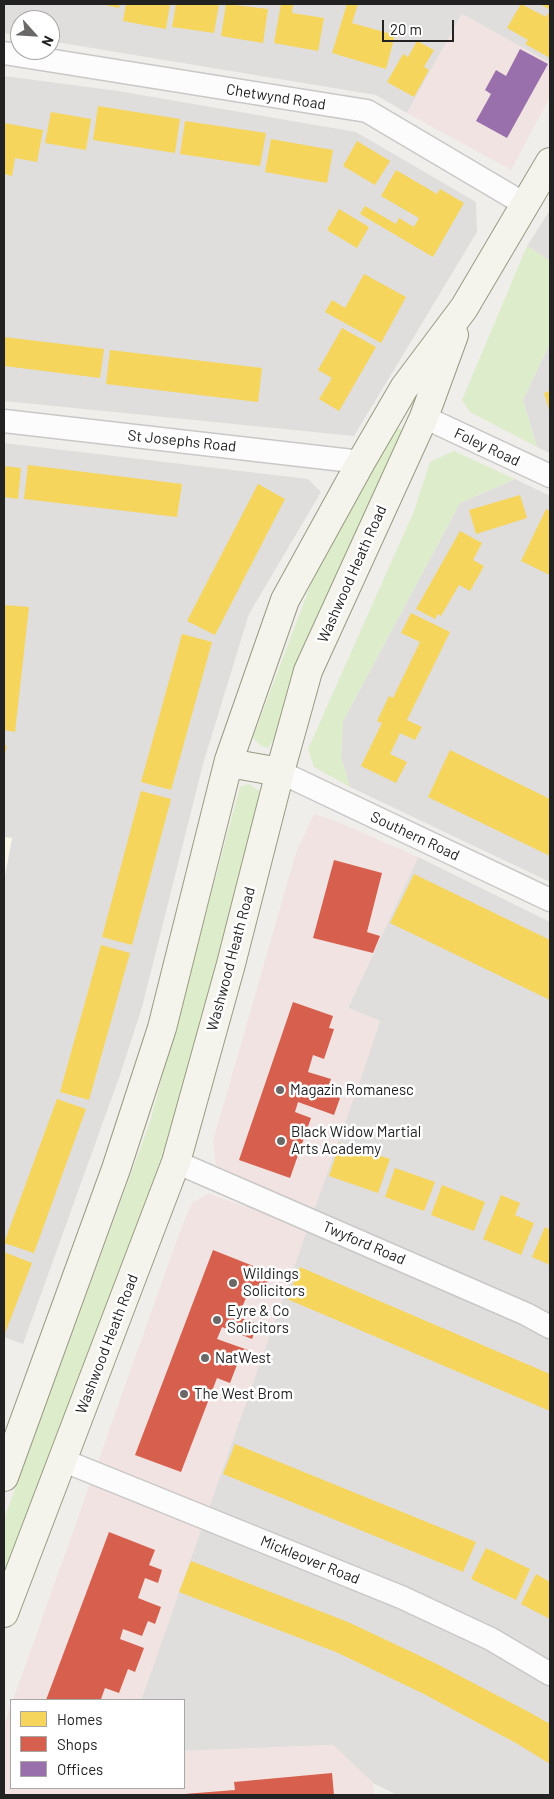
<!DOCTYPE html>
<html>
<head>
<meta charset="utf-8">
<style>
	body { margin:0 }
	#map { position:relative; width:554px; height:1799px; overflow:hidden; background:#f0eeeb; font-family:Barlow,sans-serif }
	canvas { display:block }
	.frame { position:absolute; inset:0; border:5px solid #222; pointer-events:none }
	.legend { position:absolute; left:10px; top:1699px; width:175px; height:90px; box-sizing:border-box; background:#fff; border:1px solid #a7a7a7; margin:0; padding:6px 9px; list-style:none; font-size:15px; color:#222 }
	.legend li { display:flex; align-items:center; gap:10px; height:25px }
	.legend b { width:25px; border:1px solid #a7a7a7 }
	.north { position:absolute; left:10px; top:10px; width:50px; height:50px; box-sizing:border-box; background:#fff; border:1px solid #a7a7a7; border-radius:50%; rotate:116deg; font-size:14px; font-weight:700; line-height:20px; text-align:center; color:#222 }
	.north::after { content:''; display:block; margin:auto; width:18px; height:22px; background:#6a6968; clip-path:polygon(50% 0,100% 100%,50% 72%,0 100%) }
	.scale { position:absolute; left:382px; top:20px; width:72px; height:22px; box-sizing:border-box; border:2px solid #222; border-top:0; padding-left:6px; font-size:15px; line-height:18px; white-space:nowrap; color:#222; -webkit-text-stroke:4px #fff; paint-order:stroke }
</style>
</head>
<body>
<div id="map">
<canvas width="554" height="1799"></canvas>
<div class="frame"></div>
<ul class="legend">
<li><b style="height:14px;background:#f6d55c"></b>Homes</li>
<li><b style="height:14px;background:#d6604d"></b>Shops</li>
<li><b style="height:14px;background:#9970ab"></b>Offices</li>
</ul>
<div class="north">N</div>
<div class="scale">20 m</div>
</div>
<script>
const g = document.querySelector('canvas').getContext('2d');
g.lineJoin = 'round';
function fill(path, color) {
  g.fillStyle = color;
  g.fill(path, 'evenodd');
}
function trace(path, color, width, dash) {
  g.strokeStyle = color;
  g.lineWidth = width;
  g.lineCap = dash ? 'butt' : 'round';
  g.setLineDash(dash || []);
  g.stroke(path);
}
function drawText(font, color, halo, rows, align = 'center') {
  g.font = font + ' Barlow,sans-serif';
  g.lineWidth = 5;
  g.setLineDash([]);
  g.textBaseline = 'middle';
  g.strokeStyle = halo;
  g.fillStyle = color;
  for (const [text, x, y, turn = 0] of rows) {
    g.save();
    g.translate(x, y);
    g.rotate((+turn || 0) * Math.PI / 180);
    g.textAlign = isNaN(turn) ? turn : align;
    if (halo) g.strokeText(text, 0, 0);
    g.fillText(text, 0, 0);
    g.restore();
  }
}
fill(new Path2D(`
	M 4,4 L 550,4 L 550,63 L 462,14 L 407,113 L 376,95 L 50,41 L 50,20 L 20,20 L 20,36 L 4,33 Z
	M 4,76 L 118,91 L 356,132 L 476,202 L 477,232 L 354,436 L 4,401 Z
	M 550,210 L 550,261 L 527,246 Z
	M 550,343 L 550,453 L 537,447 L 523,400 Z
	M 4,443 L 308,479 L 321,492 L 249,614 L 203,764 L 142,1007 L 120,1075 L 23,1344 L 4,1337 L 4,880 L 12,838 L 4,837 Z
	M 515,479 L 550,496 L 550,882 L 350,787 L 341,757 L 343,721 L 460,503 Z
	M 418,857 L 550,922 L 550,1795 L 397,1795 L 373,1783 L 333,1745 L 184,1751 L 184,1700 L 141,1700 L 380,1021 L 348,1008 Z`), '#dfdedc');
fill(new Path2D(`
	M 462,14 L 550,63 L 550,97 L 511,170 L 407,113 Z
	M 314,814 L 336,821 L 418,857 L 348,1008 L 380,1021 L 368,1058 L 141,1700 L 13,1700 L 183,1223 L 193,1202 L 209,1194 L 244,1206 L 253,1183 L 216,1165 L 213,1141 L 296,853 Z
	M 11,1704 L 11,1788 L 184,1788 L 184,1751 L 333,1745 L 373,1783 L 374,1795 L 4,1795 L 4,1727 Z`), '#f1e3e1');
fill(new Path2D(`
	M 4,837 L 12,838 L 4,880 Z`), '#f8f7e8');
fill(new Path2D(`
	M 527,246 L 550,261 L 550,343 L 523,400 L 537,447 L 470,412 L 462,400 Z
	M 390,424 L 402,430 L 305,646 L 274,739 L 268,748 L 261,746 L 253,737 L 320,560 Z
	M 454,451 L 515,479 L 460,503 L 343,721 L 341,757 L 350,787 L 314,767 L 308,749 L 414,511 L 430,462 Z
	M 249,784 L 260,792 L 212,987 L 167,1155 L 4,1577 L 4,1519 L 150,1122 L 240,787 Z`), '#ddeccb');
fill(new Path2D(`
	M 100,4 L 120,4 L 119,8 Z
	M 126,4 L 170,4 L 166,29 L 123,21 Z
	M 176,4 L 219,4 L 214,33 L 172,27 Z
	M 226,4 L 268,9 L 263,43 L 221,36 Z
	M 281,4 L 293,4 L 292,13 L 324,18 L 318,51 L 274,43 Z
	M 347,4 L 358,4 L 352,23 L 395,35 L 386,69 L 332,53 Z
	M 521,4 L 546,17 L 548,13 L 550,14 L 550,58 L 525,44 L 528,40 L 507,28 Z
	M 540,4 L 550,4 L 550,10 Z
	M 417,41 L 434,50 L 424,67 L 429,70 L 414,97 L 387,82 L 403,54 L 408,57 Z
	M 98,106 L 180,119 L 175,153 L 93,140 Z
	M 51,112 L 91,119 L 86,150 L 45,143 Z
	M 185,121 L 266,133 L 260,166 L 180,154 Z
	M 4,123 L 43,130 L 37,162 L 15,158 L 12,176 L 4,174 Z
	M 271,139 L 333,150 L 327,183 L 265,172 Z
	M 357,141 L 390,161 L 375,185 L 343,166 Z
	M 396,170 L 437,194 L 440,189 L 464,203 L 433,257 L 360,214 L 365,206 L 396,224 L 399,218 L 414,227 L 419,218 L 381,196 Z
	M 339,209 L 369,227 L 357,248 L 327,230 Z
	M 364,274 L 406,297 L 381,343 L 325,312 L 332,300 L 345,308 Z
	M 342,328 L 376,347 L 339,411 L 319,399 L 332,378 L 318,370 Z
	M 4,337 L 104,349 L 100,378 L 4,366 Z
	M 110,350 L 262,368 L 258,402 L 106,384 Z
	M 550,391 L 550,413 L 544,393 Z
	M 28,465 L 182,484 L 177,517 L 24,499 Z
	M 4,466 L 21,468 L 18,499 L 4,497 Z
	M 258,484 L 285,499 L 215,635 L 187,621 Z
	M 520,495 L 527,518 L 476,534 L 469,510 Z
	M 546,509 L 550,511 L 550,575 L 521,561 Z
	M 460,531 L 482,543 L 473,560 L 484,566 L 470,591 L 459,585 L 441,616 L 438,614 L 435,619 L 416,609 Z
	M 4,605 L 29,607 L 15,732 L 4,730 Z
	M 411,613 L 450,632 L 407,720 L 422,727 L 415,740 L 400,733 L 390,754 L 407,762 L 396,783 L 361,766 L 382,723 L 377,721 L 389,696 L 393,698 L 420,642 L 401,633 Z
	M 182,634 L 212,642 L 171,790 L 141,782 Z
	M 4,745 L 7,746 L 4,757 Z
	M 450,750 L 550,799 L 550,856 L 428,797 Z
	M 141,791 L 171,799 L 132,945 L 102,937 Z
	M 414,874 L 550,940 L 550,1000 L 390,923 Z
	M 101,945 L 130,953 L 89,1100 L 60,1092 Z
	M 57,1099 L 86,1109 L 34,1253 L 4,1243 Z
	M 340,1143 L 390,1159 L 378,1193 L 329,1176 Z
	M 395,1168 L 435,1182 L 424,1211 L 385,1197 Z
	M 442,1185 L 485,1202 L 474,1231 L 431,1215 Z
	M 501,1195 L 520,1203 L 515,1215 L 534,1223 L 521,1255 L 483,1239 Z
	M 545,1227 L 550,1230 L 550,1265 L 532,1257 Z
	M 4,1252 L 32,1263 L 4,1336 Z
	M 300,1267 L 550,1374 L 550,1411 L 287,1299 Z
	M 235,1444 L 476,1542 L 463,1572 L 223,1474 Z
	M 486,1548 L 530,1569 L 516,1600 L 471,1579 Z
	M 191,1561 L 348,1622 L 435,1663 L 529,1712 L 550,1724 L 550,1764 L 516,1743 L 422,1693 L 336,1652 L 179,1592 Z
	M 536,1574 L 550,1582 L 550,1619 L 521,1604 Z`), '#f6d55c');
fill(new Path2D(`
	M 334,860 L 382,873 L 367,932 L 380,936 L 373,953 L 313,938 Z
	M 293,1002 L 333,1016 L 329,1028 L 334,1029 L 324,1059 L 313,1055 L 308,1072 L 331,1079 L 326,1093 L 340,1098 L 334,1115 L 298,1102 L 295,1112 L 311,1118 L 290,1178 L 239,1160 Z
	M 213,1250 L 271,1273 L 261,1298 L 248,1293 L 238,1317 L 258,1324 L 252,1339 L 222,1327 L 217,1339 L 248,1350 L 245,1359 L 240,1357 L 230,1383 L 217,1378 L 181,1472 L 135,1455 Z
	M 109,1532 L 155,1550 L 149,1565 L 162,1570 L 158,1583 L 145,1578 L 138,1598 L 161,1607 L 155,1624 L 148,1621 L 142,1636 L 123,1629 L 120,1639 L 144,1648 L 135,1672 L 128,1669 L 119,1693 L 105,1688 L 101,1699 L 105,1700 L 46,1700 Z
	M 332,1773 L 334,1795 L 184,1795 L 184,1794 L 235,1790 L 234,1782 Z`), '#d6604d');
fill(new Path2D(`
	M 520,49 L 548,64 L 507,138 L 476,121 L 491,94 L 485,90 L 496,70 L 506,76 Z`), '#9970ab');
const minor = new Path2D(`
	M 4,53 L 367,111 L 526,205
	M 424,417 L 550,476
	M 4,421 L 361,462
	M 280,772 L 550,900
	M 176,1162 L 526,1314 L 550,1327
	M 62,1460 L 401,1597 L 491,1639 L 550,1674`);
const secondary = new Path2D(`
	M 229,763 L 280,772
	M 4,1477 L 116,1169 L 162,1028 L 229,760 L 285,600 L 361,462 L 404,388 L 464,308 L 550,162
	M 4,1613 L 176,1162 L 231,964 L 280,772 L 308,671 L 424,417 L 454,335`);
trace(minor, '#c9c8c7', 25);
trace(secondary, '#999a82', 30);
trace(minor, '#fdfcfc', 22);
trace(secondary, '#f4f4ed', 28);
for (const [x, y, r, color] of [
	[280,1090,5,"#6a6968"],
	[281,1141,5,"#6a6968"],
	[233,1283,5,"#6a6968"],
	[217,1320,5,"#6a6968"],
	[205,1358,5,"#6a6968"],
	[184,1394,5,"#6a6968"]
]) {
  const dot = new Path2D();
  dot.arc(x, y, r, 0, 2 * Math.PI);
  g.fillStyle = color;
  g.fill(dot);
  trace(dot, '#fff', 2);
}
drawText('15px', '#222', '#fff', [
	["Chetwynd Road",276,97,9],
	["St Josephs Road",182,441,6],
	["Foley Road",487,447,25],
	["Washwood Heath Road",352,574,-66],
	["Southern Road",415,836,25],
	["Washwood Heath Road",231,959,-75],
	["Twyford Road",364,1243,23],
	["Washwood Heath Road",107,1344,-69],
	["Mickleover Road",310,1560,22]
]);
drawText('15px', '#222', '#fff', [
	["Magazin Romanesc",290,1090],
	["Black Widow Martial",291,1132],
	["Arts Academy",291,1149],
	["Wildings",243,1274],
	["Solicitors",243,1291],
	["Eyre & Co",227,1311],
	["Solicitors",227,1328],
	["NatWest",215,1358],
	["The West Brom",194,1394]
], 'left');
</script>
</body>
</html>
